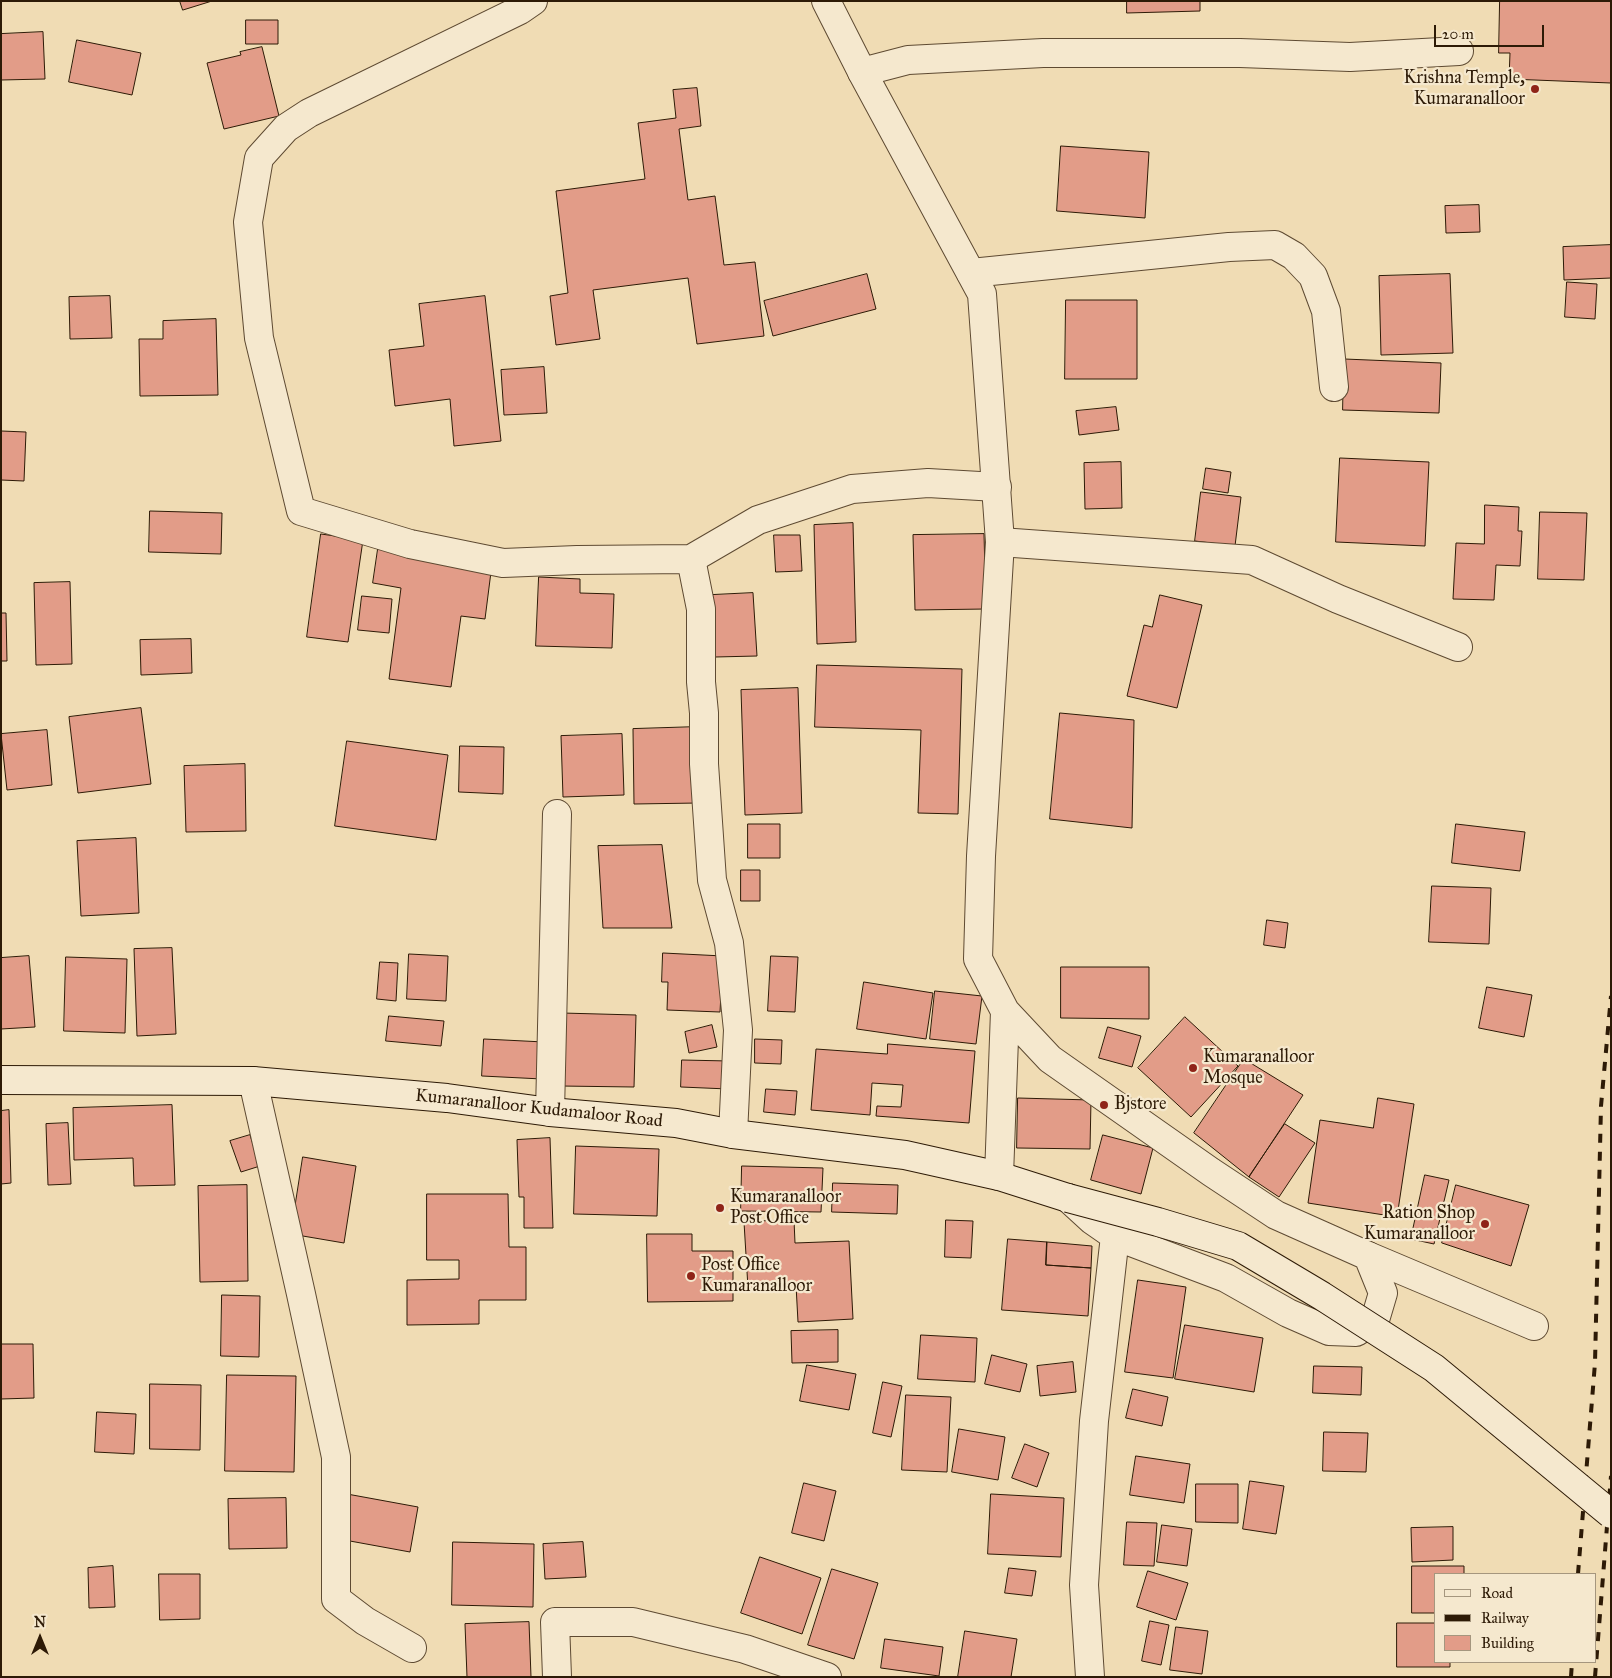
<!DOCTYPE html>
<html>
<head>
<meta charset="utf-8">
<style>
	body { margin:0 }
	#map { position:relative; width:1612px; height:1678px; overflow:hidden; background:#f0dcb4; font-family:"IM FELL Great Primer",serif }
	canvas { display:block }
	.frame { position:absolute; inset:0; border:2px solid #2d1a06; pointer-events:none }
	.legend { position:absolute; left:1434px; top:1573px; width:162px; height:90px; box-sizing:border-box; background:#f5e8ce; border:1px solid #a5967e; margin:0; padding:6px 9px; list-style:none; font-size:15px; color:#2d1a06 }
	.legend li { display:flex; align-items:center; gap:10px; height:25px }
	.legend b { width:25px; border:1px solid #a5967e }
	.north { position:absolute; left:15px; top:1613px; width:50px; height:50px; -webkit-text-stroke:4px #f5e8ce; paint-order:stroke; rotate:0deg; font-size:14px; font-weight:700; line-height:20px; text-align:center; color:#2d1a06 }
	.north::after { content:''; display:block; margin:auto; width:18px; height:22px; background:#2d1a06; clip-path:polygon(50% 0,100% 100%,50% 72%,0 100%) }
	.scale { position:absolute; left:1434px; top:25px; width:110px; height:22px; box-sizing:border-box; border:2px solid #2d1a06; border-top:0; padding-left:6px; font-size:15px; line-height:18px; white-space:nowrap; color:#2d1a06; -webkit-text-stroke:4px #f5e8ce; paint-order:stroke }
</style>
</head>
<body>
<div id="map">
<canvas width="1612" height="1678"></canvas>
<div class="frame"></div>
<ul class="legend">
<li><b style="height:6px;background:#f5e8ce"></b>Road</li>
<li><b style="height:6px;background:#2d1a06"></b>Railway</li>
<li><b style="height:14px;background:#e29c88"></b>Building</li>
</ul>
<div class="north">N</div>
<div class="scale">20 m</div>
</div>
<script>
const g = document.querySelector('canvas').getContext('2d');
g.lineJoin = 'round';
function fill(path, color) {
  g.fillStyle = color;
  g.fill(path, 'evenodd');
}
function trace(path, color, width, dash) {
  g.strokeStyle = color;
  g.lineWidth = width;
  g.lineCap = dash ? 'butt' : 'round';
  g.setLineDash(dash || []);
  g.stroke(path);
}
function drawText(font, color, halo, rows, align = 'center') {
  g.font = font + ' "IM FELL Great Primer",serif';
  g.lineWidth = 4.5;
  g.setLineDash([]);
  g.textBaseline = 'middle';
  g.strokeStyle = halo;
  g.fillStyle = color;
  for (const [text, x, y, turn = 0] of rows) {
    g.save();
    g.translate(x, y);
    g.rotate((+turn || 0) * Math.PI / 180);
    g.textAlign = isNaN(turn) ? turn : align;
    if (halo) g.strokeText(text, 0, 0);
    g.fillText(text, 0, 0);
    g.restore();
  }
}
const building = new Path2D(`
	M 180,1 L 212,1 L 183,10 Z
	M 1127,1 L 1200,1 L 1200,11 L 1127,13 Z
	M 1500,1 L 1611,1 L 1611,83 L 1509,79 L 1510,53 L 1499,53 Z
	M 246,20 L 278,20 L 278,44 L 246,44 Z
	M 43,32 L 45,79 L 1,80 L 1,34 Z
	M 77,40 L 141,53 L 132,95 L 69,82 Z
	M 262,47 L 279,116 L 224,129 L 207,63 L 241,55 L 240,52 Z
	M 697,88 L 701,126 L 679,129 L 688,200 L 715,196 L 724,265 L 755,262 L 764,336 L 697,344 L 688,278 L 593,290 L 600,339 L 556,345 L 550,296 L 568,293 L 556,191 L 645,179 L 638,123 L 676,118 L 673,90 Z
	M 1061,146 L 1149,152 L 1145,218 L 1057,211 Z
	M 1479,205 L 1480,232 L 1446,233 L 1445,206 Z
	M 1611,245 L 1611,278 L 1564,280 L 1563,247 Z
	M 867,274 L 876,309 L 773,336 L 764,301 Z
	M 1450,274 L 1453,353 L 1381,355 L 1379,276 Z
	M 1567,282 L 1597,284 L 1595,319 L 1565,317 Z
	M 110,296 L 112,338 L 70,339 L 69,297 Z
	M 485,296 L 501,441 L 454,446 L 450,399 L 395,406 L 389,350 L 424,346 L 419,304 Z
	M 1066,300 L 1137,300 L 1137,379 L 1065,379 Z
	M 216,319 L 218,395 L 140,396 L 139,339 L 163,339 L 163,321 Z
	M 1344,359 L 1441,363 L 1439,413 L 1343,410 Z
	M 544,367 L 547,413 L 504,415 L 501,370 Z
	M 1116,407 L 1119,430 L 1079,435 L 1076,411 Z
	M 1,431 L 26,432 L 24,481 L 1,480 Z
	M 1340,458 L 1429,462 L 1425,546 L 1336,542 Z
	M 1121,462 L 1122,508 L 1085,509 L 1084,463 Z
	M 1206,468 L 1231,472 L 1228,493 L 1203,489 Z
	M 1201,492 L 1241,497 L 1235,546 L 1195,541 Z
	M 1485,505 L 1519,507 L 1518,531 L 1522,531 L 1520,566 L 1496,565 L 1494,600 L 1453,599 L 1456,543 L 1484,544 Z
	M 150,511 L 222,513 L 221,554 L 149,552 Z
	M 1540,512 L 1587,513 L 1584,580 L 1538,579 Z
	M 853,523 L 856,642 L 817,644 L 814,525 Z
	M 321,534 L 363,540 L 348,642 L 307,637 Z
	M 984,534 L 986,609 L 915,610 L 913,535 Z
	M 774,535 L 800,535 L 802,571 L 776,572 Z
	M 378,549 L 492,564 L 485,619 L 461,616 L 451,687 L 389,679 L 401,588 L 373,583 Z
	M 539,577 L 580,579 L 580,593 L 614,594 L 612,648 L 536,646 Z
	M 70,582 L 72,664 L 36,665 L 34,583 Z
	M 753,593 L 757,656 L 715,657 L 712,595 Z
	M 1160,595 L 1202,605 L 1177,708 L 1127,696 L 1144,625 L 1152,627 Z
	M 362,596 L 392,599 L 389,633 L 358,630 Z
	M 1,613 L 6,613 L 7,661 L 1,661 Z
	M 191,639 L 192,673 L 141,675 L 140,640 Z
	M 817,665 L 962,669 L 958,814 L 918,813 L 921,730 L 815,727 Z
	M 798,688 L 802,813 L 745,815 L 741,690 Z
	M 141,708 L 151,784 L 78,793 L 69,717 Z
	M 1060,713 L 1134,720 L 1132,828 L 1050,819 Z
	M 697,727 L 698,803 L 634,804 L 633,729 Z
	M 47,730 L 52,785 L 7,790 L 1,734 Z
	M 622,734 L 624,795 L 563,797 L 561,736 Z
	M 347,741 L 448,755 L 436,840 L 335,826 Z
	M 460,746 L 504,747 L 503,794 L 459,792 Z
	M 245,764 L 246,831 L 186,832 L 184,766 Z
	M 748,824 L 780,824 L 780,858 L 748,858 Z
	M 1456,824 L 1525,832 L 1520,871 L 1452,863 Z
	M 136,838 L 139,913 L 81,916 L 77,841 Z
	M 662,845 L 672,928 L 603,928 L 598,846 Z
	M 741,870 L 760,870 L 760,901 L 741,901 Z
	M 1432,886 L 1491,888 L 1489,944 L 1429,942 Z
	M 1267,920 L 1288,923 L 1285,948 L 1264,945 Z
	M 172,948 L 176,1034 L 137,1036 L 134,949 Z
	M 663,953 L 723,956 L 720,1012 L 667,1010 L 668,982 L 662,982 Z
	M 409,954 L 448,956 L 446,1001 L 407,999 Z
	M 29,956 L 35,1027 L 1,1029 L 1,958 Z
	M 771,956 L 798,957 L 795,1012 L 768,1011 Z
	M 66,957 L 127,959 L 125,1033 L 64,1031 Z
	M 380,962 L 398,963 L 396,1001 L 377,999 Z
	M 1061,967 L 1149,967 L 1149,1019 L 1061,1018 Z
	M 864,982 L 933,993 L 926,1039 L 857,1029 Z
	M 1487,987 L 1532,995 L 1524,1037 L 1479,1028 Z
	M 935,991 L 982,996 L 976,1044 L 930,1039 Z
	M 562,1013 L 636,1015 L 634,1087 L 560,1086 Z
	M 389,1016 L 444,1021 L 441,1046 L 386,1041 Z
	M 1185,1017 L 1238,1066 L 1191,1117 L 1138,1068 Z
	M 712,1025 L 717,1047 L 689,1053 L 685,1032 Z
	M 1108,1027 L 1141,1036 L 1132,1067 L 1099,1058 Z
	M 484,1039 L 544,1042 L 542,1079 L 482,1076 Z
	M 755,1039 L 782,1040 L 781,1064 L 755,1063 Z
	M 888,1044 L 975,1051 L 969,1123 L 876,1116 L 877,1106 L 901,1107 L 903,1085 L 872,1083 L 870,1115 L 811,1110 L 816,1049 L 887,1054 Z
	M 1244,1059 L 1303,1095 L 1249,1177 L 1194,1133 Z
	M 682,1060 L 729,1061 L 728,1089 L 681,1087 Z
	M 766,1089 L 797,1091 L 795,1115 L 764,1112 Z
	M 1018,1098 L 1091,1100 L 1090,1149 L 1017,1148 Z
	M 1378,1098 L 1414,1104 L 1397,1217 L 1308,1203 L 1320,1120 L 1373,1128 Z
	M 172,1105 L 175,1185 L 134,1186 L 133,1158 L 74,1160 L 73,1108 Z
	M 9,1110 L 11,1183 L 1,1184 L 1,1111 Z
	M 68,1123 L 71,1184 L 48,1185 L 46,1124 Z
	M 1285,1124 L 1315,1143 L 1279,1197 L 1249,1177 Z
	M 250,1135 L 260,1166 L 241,1172 L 230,1141 Z
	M 1103,1135 L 1153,1148 L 1141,1194 L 1091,1180 Z
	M 550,1138 L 553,1228 L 524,1228 L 524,1197 L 519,1197 L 517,1140 Z
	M 576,1146 L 659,1149 L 657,1216 L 574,1214 Z
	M 303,1157 L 356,1166 L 344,1243 L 291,1234 Z
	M 742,1166 L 823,1168 L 821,1212 L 741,1211 Z
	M 1425,1175 L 1449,1180 L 1434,1244 L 1411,1239 Z
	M 833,1183 L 898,1185 L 897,1214 L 832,1212 Z
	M 247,1185 L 248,1281 L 200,1282 L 198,1186 Z
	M 1456,1185 L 1529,1205 L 1511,1266 L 1442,1243 Z
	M 427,1194 L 508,1194 L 509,1247 L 526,1247 L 526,1300 L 479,1300 L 479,1324 L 407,1325 L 407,1280 L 459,1279 L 459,1260 L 427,1260 Z
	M 794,1220 L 795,1243 L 849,1241 L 853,1319 L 798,1322 L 796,1285 L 748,1288 L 744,1222 Z
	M 946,1220 L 973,1221 L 971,1258 L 945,1257 Z
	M 647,1234 L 692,1234 L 692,1251 L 733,1251 L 733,1301 L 648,1302 Z
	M 1008,1239 L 1047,1242 L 1046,1265 L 1091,1268 L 1088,1316 L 1002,1310 Z
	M 1047,1242 L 1092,1246 L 1091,1268 L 1046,1265 Z
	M 1138,1280 L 1186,1287 L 1173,1378 L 1125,1372 Z
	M 222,1295 L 260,1296 L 259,1357 L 221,1356 Z
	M 1185,1325 L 1263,1338 L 1254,1392 L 1175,1379 Z
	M 838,1330 L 838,1362 L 792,1363 L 791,1331 Z
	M 921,1335 L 977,1338 L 975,1382 L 918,1379 Z
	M 1,1344 L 33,1344 L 34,1398 L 1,1399 Z
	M 992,1355 L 1027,1364 L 1020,1392 L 985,1384 Z
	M 1073,1362 L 1076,1392 L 1040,1396 L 1037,1366 Z
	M 807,1365 L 856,1374 L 849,1410 L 800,1401 Z
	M 1314,1366 L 1362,1367 L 1361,1395 L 1313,1393 Z
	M 227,1375 L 296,1376 L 294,1472 L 225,1471 Z
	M 883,1382 L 902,1386 L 891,1437 L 873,1433 Z
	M 150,1384 L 201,1385 L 200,1450 L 150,1449 Z
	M 1133,1389 L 1168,1397 L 1162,1426 L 1126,1418 Z
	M 906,1395 L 951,1397 L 947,1472 L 902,1470 Z
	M 97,1412 L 136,1414 L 134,1454 L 95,1452 Z
	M 959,1429 L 1005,1437 L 998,1480 L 952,1472 Z
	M 1324,1432 L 1368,1433 L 1366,1472 L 1323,1471 Z
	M 1025,1444 L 1049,1453 L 1037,1487 L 1012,1478 Z
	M 1136,1456 L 1190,1464 L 1184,1503 L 1130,1495 Z
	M 1250,1481 L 1284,1486 L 1276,1534 L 1243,1529 Z
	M 804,1483 L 836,1491 L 824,1541 L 792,1533 Z
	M 1196,1484 L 1238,1484 L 1238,1523 L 1196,1522 Z
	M 347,1494 L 418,1507 L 410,1552 L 339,1539 Z
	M 991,1494 L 1064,1498 L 1061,1557 L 988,1554 Z
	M 286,1498 L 287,1548 L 229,1549 L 228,1499 Z
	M 1127,1522 L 1157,1523 L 1154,1566 L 1124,1565 Z
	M 1162,1525 L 1192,1529 L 1187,1566 L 1157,1562 Z
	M 1453,1527 L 1453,1560 L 1412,1562 L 1411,1528 Z
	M 453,1542 L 534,1544 L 533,1607 L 452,1605 Z
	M 583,1542 L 586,1577 L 545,1579 L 543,1544 Z
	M 760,1557 L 821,1578 L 802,1634 L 741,1613 Z
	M 113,1566 L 115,1607 L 89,1608 L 88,1568 Z
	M 1412,1566 L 1464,1566 L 1464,1574 L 1436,1574 L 1436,1613 L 1412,1613 Z
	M 1009,1568 L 1036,1571 L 1032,1596 L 1005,1593 Z
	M 832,1569 L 878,1583 L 854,1659 L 808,1645 Z
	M 1148,1571 L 1188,1583 L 1176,1620 L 1137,1607 Z
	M 159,1574 L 200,1574 L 200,1619 L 160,1620 Z
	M 1150,1621 L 1169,1625 L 1161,1665 L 1142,1661 Z
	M 529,1622 L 531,1677 L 467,1677 L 465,1624 Z
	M 1397,1623 L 1436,1623 L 1436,1662 L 1450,1662 L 1450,1667 L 1397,1667 Z
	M 1176,1627 L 1208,1631 L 1202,1674 L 1170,1670 Z
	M 965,1631 L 1017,1639 L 1011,1677 L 958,1677 Z
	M 885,1639 L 943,1647 L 939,1676 L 881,1668 Z`);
fill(building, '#e29c88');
trace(building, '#2d1a06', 1);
const minor = new Path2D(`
	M 533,1 L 520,10 L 309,113 L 286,128 L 259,158 L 248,222 L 259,338 L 301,511 L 410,544 L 503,563 L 577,560 L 691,559
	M 862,72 L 908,60 L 1043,53 L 1240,53 L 1350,57 L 1459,51
	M 971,273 L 1229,247 L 1275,245 L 1294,256 L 1313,276 L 1326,311 L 1334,387
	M 1000,542 L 1252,560 L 1338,599 L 1458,647
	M 253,1081 L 301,1294 L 336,1457 L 336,1599 L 365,1621 L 412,1648
	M 550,1112 L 557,814
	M 733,1134 L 738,1030 L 729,943 L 712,880 L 704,764 L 704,713 L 701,682 L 701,609 L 691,559 L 758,520 L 852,489 L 928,483 L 997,487
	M 1368,1256 L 1534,1326
	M 557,1677 L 555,1622 L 633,1622 L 745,1649 L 827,1677`);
const tertiary = new Path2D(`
	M 826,1 L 862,72 L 982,294 L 1000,542 L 981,856 L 978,959 L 1005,1011 L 1050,1059 L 1211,1172 L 1276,1215 L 1368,1256 L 1383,1293 L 1375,1320 L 1356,1332 L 1329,1331 L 1288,1313 L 1226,1278 L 1115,1236 L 1092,1220 L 1068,1198
	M 999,1176 L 1005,1011
	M 1090,1677 L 1084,1585 L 1094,1421 L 1115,1236`);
const secondary = new Path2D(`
	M 1,1080 L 253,1081 L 447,1098 L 550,1112 L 676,1123 L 733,1134 L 905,1155 L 999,1176 L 1068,1198`);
trace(minor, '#5e4a32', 30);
trace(tertiary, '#5e4a32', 30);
trace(secondary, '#2d1a06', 30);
trace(minor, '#f5e8ce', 28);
trace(tertiary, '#f5e8ce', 28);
trace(secondary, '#f5e8ce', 28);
trace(new Path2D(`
	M 1578,1574 L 1595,1363 L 1601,1106 L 1611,996
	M 1571,1677 L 1572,1662
	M 1595,1677 L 1611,1476`), '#2d1a06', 4, [9, 9]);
const secondaryBridge = new Path2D(`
	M 1068,1198 L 1158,1222 L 1238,1246 L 1322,1296 L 1434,1368 L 1611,1514`);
trace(secondaryBridge, '#2d1a06', 30, []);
trace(secondaryBridge, '#f5e8ce', 28);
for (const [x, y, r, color] of [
	[1535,89,5,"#8f2418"],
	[1193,1068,5,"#8f2418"],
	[1104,1105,5,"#8f2418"],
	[720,1208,5,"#8f2418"],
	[1485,1224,5,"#8f2418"],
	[691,1276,5,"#8f2418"]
]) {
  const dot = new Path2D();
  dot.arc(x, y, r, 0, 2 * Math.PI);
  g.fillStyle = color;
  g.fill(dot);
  trace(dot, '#f5e8ce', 2);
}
drawText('18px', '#2d1a06', '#f5e8ce', [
	["Krishna Temple,",1525,79,"right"],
	["Kumaranalloor",1525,100,"right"],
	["Kumaranalloor",1203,1058],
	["Mosque",1203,1079],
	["Bjstore",1114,1105],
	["Kumaranalloor",730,1198],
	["Post Office",730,1219],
	["Ration Shop",1475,1214,"right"],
	["Kumaranalloor",1475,1235,"right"],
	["Post Office",701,1266],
	["Kumaranalloor",701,1287]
], 'left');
drawText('18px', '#2d1a06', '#f5e8ce', [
	["Kumaranalloor Kudamaloor Road",539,1109,6]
]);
</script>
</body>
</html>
